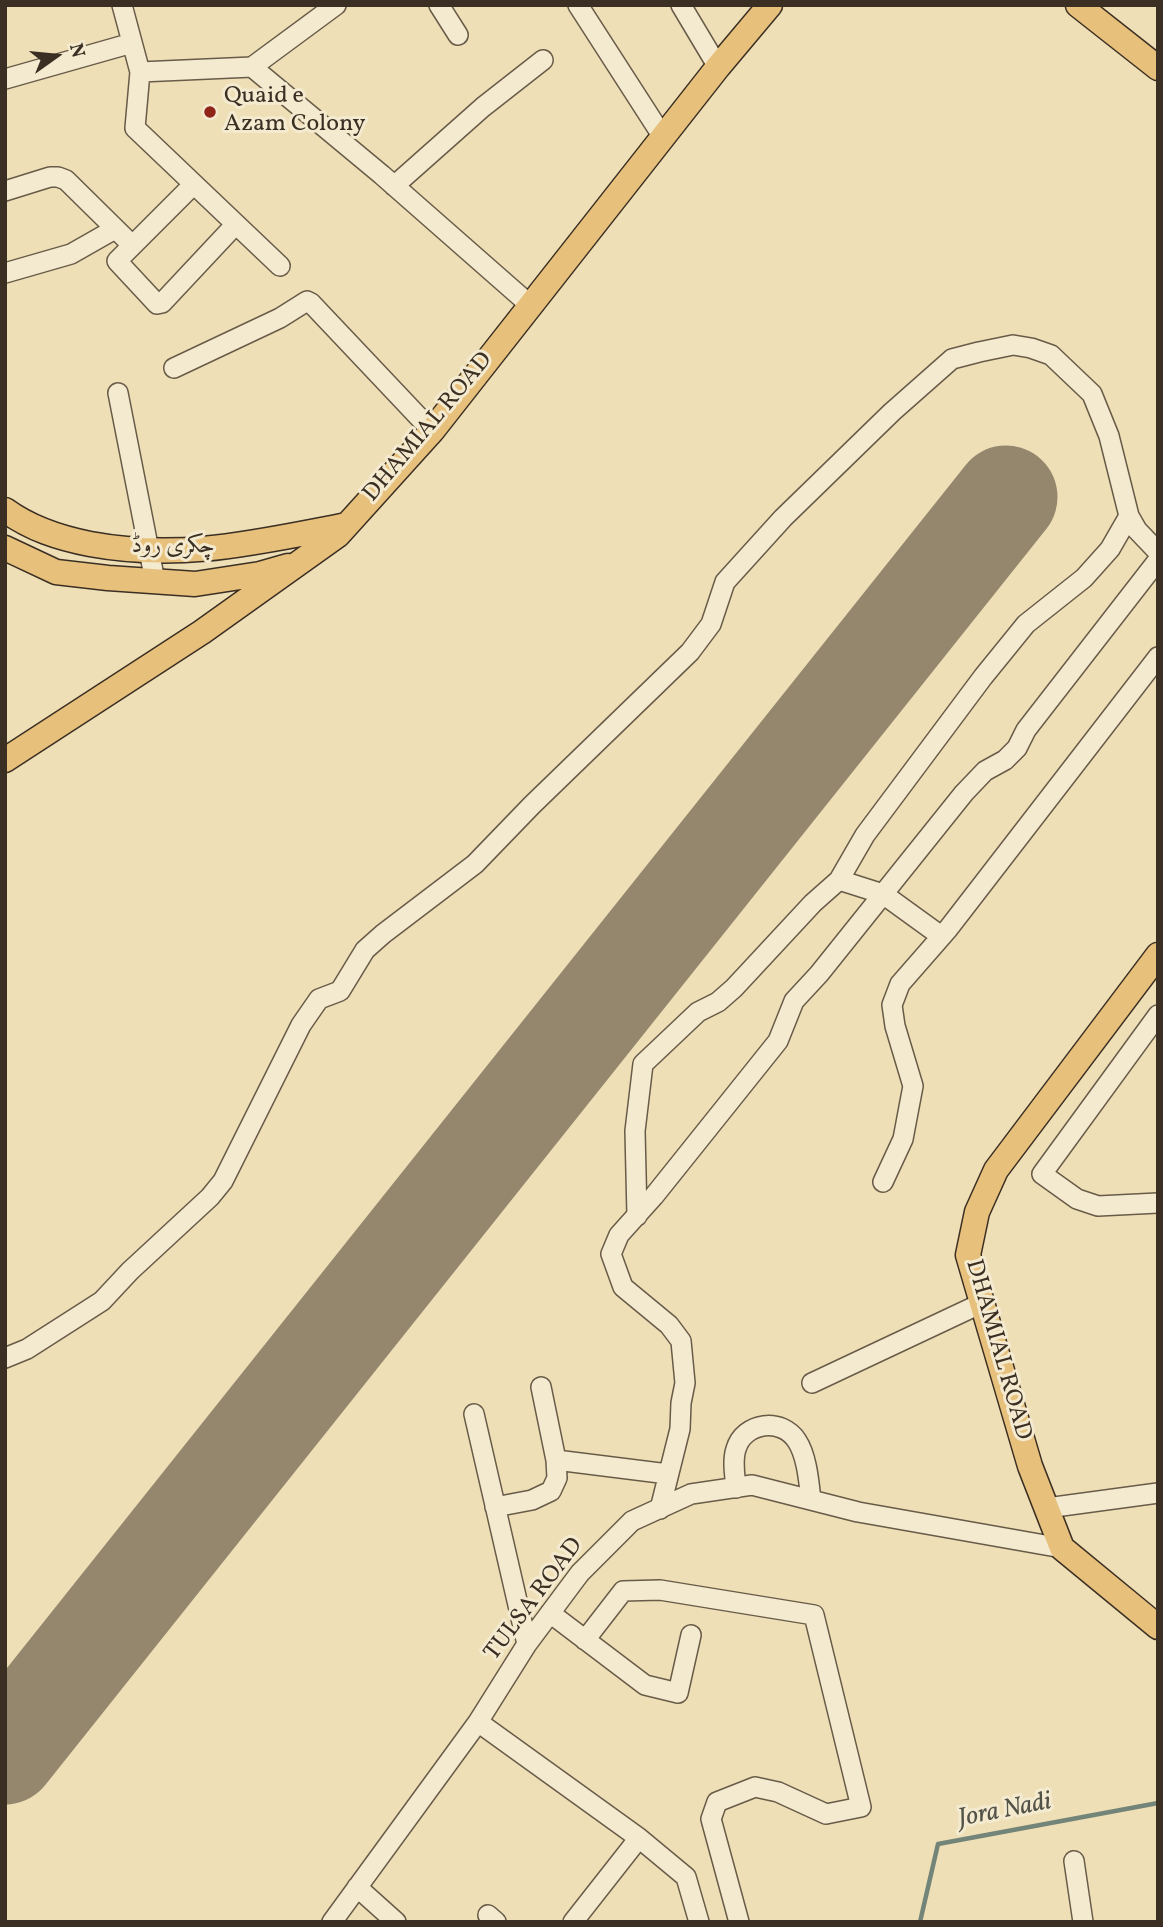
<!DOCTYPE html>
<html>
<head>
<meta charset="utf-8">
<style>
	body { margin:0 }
	#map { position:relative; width:1163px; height:1927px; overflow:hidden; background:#eedfb7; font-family:Vollkorn,serif }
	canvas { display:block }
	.frame { position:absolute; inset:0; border:7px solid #3b2f23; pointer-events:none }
	.north { position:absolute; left:21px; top:21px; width:70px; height:70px; -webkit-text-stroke:5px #f4ead0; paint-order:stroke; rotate:75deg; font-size:19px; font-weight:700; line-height:28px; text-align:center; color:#3b2f23 }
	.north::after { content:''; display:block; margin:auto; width:24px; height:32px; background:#3b2f23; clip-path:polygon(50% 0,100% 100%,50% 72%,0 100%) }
</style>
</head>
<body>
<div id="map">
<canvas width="1163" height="1927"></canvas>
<div class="frame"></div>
<div class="north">N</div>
</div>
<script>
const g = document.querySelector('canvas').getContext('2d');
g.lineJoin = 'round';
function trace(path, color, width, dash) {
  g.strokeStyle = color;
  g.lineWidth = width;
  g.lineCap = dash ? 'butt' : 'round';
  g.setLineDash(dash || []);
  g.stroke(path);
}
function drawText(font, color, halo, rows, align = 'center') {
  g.font = font + ' Vollkorn,Amiri,serif';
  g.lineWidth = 6;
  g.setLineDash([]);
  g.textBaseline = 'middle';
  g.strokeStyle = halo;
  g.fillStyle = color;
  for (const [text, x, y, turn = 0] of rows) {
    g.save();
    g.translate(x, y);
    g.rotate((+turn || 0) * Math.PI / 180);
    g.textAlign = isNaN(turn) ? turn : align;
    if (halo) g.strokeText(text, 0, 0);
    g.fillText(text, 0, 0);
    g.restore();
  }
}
trace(new Path2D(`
	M 920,1922 L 938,1844 L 1158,1803`), '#738479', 4.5);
trace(new Path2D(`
	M 5,1753 L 1006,497`), '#94876d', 103);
const minor = new Path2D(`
	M 122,5 L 140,72 L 252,67 L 382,175 L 530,305
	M 439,5 L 458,35
	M 578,5 L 663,137
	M 681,5 L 718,67
	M 252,67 L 336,5
	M 140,72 L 135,128 L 280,266
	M 5,79 L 132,43
	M 193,185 L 117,261 L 157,304 L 162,303 L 236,224
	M 394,186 L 483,107 L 543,60
	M 5,191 L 50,177 L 58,177 L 66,180 L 132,245
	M 5,273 L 71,254 L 115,229
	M 174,368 L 280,318 L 307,301 L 311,303 L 432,431
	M 118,393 L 155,581
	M 839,880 L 883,894 L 941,936
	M 1158,1015 L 1042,1174 L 1077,1199 L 1098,1206 L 1158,1203
	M 883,1182 L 903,1139 L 913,1086 L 895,1026 L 892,1005 L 900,984 L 948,929 L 1158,657
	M 637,1216 L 635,1131 L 643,1064 L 698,1012 L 718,1002 L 734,988 L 813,903 L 839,880 L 865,835 L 983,677 L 1026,624 L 1084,578 L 1110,549 L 1129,516
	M 5,1358 L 27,1349 L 102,1301 L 130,1271 L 210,1197 L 223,1181 L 301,1025 L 319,999 L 340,991 L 365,950 L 383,934 L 475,864 L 532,805 L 690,652 L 711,624 L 725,582 L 783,518 L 892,412 L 952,359 L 979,352 L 1013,345 L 1031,348 L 1051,355 L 1092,394 L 1109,436 L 1129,516 L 1137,530 L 1158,552
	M 812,1383 L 982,1303
	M 541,1387 L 556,1460 L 668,1474
	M 474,1414 L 527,1644
	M 736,1488 C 735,1476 732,1461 736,1449 C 744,1422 782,1417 797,1441 C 807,1456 809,1483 811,1500
	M 495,1507 L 532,1500 L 551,1491 L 557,1478 L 556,1460
	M 1047,1508 L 1158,1493
	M 660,1509 L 680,1429 L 681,1403 L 685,1383 L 681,1341 L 669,1325 L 623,1287 L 611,1254 L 619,1235 L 654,1196 L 778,1041 L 794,1001 L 819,974 L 964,793 L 985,771 L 1005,760 L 1017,748 L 1026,730 L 1158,560
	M 550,1613 L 645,1685 L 678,1693 L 691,1635
	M 585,1640 L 623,1591 L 660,1590 L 814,1615 L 861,1807 L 826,1814 L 778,1792 L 755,1787 L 717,1802 L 711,1819 L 739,1922
	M 1074,1861 L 1083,1922
	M 357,1887 L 396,1922
	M 488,1915 L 496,1922
	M 332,1922 L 478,1722
	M 573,1922 L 639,1838
	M 699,1922 L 686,1877 L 639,1838 L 478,1722 L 527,1644 L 580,1573 L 632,1521 L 691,1494 L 752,1485 L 858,1512 L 1062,1548`);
const major = new Path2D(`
	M 1078,5 L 1158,68
	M 5,510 C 31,529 59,538 90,544 C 182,561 257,542 347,525
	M 5,548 L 56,572 L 108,578 L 195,584 L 260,574 L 288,566
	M 5,760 L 202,632 L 338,535 L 432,431 L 718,67 L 770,5
	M 1158,955 L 996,1170 L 977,1212 L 968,1255 L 1030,1466 L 1062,1548 L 1158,1627`);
trace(minor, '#685b48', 22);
trace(major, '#3b2f23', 27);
trace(minor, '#f4ead0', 19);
trace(major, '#e7c07c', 24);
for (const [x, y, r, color] of [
	[210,112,7,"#8f2418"]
]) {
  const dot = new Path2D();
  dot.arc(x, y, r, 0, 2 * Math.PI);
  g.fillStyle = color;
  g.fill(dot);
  trace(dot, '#f4ead0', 2.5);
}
drawText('24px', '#3b2f23', '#f4ead0', [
	["Quaid e",224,98],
	["Azam Colony",224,126]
], 'left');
drawText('24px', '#3b2f23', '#f4ead0', [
	["DHAMIAL ROAD",429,428,-50],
	["چکری روڈ",173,548],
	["DHAMIAL ROAD",997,1350,74],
	["TULSA ROAD",535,1600,-53]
]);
drawText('italic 26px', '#525247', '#f4ead0', [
	["Jora Nadi",1005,1812,-11]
]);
</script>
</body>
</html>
